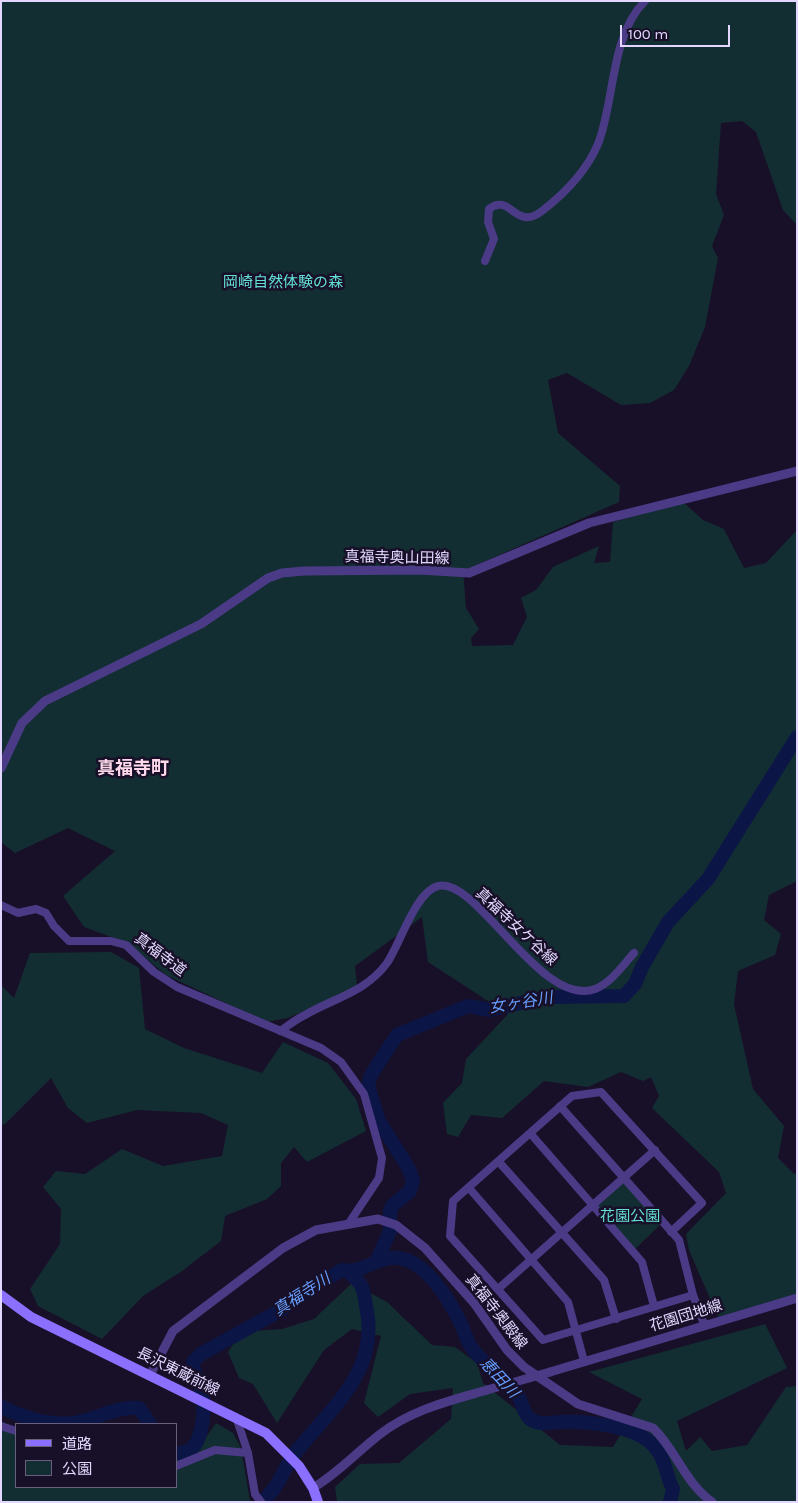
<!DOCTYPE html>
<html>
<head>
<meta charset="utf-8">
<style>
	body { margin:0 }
	#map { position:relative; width:798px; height:1503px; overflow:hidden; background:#181028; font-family:Karla,"Noto Sans JP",sans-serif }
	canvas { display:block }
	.frame { position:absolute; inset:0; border:2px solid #e3d7ff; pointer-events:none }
	.legend { position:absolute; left:15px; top:1423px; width:162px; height:65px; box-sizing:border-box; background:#181028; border:1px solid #69607e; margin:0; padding:6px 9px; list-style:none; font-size:15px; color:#e3d7ff }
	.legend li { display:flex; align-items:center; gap:10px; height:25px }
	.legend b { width:25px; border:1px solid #69607e }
	.scale { position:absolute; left:620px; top:25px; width:110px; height:22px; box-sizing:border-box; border:2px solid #e3d7ff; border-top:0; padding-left:6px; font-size:15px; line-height:18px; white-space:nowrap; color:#e3d7ff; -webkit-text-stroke:4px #181028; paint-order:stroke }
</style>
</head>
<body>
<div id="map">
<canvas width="798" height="1503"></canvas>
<div class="frame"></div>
<ul class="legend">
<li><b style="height:6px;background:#8b6fff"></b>道路</li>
<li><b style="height:14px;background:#132e32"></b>公園</li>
</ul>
<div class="scale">100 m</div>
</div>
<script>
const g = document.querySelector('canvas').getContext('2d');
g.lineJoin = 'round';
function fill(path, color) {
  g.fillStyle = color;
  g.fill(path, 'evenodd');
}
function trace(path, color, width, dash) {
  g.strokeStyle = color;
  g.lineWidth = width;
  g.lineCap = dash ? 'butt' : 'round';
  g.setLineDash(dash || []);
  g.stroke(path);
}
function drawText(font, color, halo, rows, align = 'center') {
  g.font = font + ' Karla,"Noto Sans JP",sans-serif';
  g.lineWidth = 5;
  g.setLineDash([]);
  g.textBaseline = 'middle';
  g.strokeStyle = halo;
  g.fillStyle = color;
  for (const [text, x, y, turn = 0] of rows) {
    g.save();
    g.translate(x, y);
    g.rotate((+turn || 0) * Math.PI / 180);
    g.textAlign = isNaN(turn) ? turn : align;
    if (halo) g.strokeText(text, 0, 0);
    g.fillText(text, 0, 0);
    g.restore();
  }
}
fill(new Path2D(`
	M 1,1 L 797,1 L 797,225 L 783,210 L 756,132 L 742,121 L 721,123 L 716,194 L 724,215 L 712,246 L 718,258 L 705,327 L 689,366 L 674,390 L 650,403 L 621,405 L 567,373 L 548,380 L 558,433 L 620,486 L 619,502 L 463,571 L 466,608 L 479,629 L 471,638 L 472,646 L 513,645 L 527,617 L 521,598 L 536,590 L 553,567 L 599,546 L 594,563 L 610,562 L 613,522 L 683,502 L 703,520 L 724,529 L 744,568 L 766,563 L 797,530 L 797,881 L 769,895 L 764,920 L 781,934 L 775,955 L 738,971 L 734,1004 L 753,1089 L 784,1126 L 778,1158 L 794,1174 L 797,1173 L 797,1294 L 718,1317 L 689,1250 L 686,1234 L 726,1193 L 719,1172 L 652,1108 L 659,1096 L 651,1077 L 643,1081 L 621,1072 L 588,1087 L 544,1081 L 502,1118 L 471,1115 L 458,1137 L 447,1134 L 443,1103 L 462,1083 L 466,1059 L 508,1014 L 428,962 L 422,917 L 355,966 L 357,987 L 288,1018 L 266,1022 L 166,975 L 128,943 L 84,927 L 63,896 L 115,851 L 68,828 L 15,853 L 1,842 Z
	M 111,952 L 139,968 L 145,1029 L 184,1048 L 262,1073 L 283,1042 L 328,1063 L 356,1099 L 366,1131 L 307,1162 L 294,1147 L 281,1163 L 281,1186 L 267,1199 L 225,1216 L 221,1241 L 182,1271 L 143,1296 L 102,1339 L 38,1306 L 30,1289 L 60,1244 L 61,1209 L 43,1187 L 56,1171 L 85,1174 L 122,1149 L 163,1166 L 222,1156 L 228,1125 L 201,1113 L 137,1110 L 87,1123 L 68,1108 L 51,1078 L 4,1125 L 1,1123 L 1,985 L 14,998 L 30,953 Z
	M 624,1182 L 661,1224 L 634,1250 L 596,1207 Z
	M 352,1283 L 387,1302 L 432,1345 L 455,1347 L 477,1363 L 483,1383 L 560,1445 L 613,1447 L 642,1399 L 589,1372 L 765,1324 L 787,1368 L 677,1421 L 686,1451 L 700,1437 L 712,1451 L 747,1445 L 786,1387 L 797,1386 L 797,1502 L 337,1502 L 335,1487 L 360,1464 L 399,1463 L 451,1419 L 453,1388 L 410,1394 L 378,1417 L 364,1403 L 381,1336 L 352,1329 L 324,1350 L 277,1423 L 253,1384 L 239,1378 L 228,1352 L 241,1332 L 282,1329 L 314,1319 Z
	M 1,1421 L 16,1428 L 16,1487 L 176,1487 L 176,1459 L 182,1460 L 199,1447 L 216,1423 L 233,1433 L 241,1448 L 250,1501 L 1,1502 Z`), '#132e32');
trace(new Path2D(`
	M 377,1260 L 390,1231 L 390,1211 L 393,1205 L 410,1191 L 413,1181 L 409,1169 L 379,1121 L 368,1086 L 371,1075 L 397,1035 L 468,1006 L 490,1010 L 547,997 L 624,996 L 635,984 L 642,967 L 668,922 L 708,879 L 797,737
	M 1,1406 C 23,1419 58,1428 83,1421 C 102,1416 120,1406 139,1408 L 150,1424
	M 176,1453 C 180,1453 185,1453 188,1451 C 204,1443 206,1404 201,1389 C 198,1379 193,1372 193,1362 L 201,1354 L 283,1309 L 297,1296 L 342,1270 C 364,1275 382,1250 407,1260 C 432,1270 451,1303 462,1326 C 465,1333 467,1341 471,1347 C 484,1365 499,1374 514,1389 C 522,1397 521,1411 530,1419 C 540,1426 549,1422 560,1422 C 585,1421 634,1425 653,1445 C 667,1459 665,1475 673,1489 L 670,1502
	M 261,1502 C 278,1491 283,1468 296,1452 C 330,1409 378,1373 367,1311 C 365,1303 365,1293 361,1285 C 358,1280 352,1276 348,1271`), '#0b1647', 14);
trace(new Path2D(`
	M 485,261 L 494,239 L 488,222 L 489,209 C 510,192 516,232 542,211 C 564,194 587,170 598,144 C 615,101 610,36 645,1
	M 1,905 L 18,913 L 36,909 L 46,913 L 54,926 L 69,941 L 111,941 L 126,945 L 154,972 L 177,987 L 321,1048 L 341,1062 L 364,1094 L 382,1158 L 379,1178 L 349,1223
	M 280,1031 C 288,1026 296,1019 305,1015 C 334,998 366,992 387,963 C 400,944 416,891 438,886 C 477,876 541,1009 595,989 C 611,983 623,965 634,953
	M 560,1106 L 679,1240 L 693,1295 L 704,1324
	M 530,1133 L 642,1262 L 654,1306
	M 499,1162 L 604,1280 L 616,1319
	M 469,1188 L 568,1302 L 584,1361
	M 671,1232 L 702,1203 L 601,1092 L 572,1096 L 453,1201 L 450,1236 L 543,1340 L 693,1295
	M 498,1289 L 655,1150
	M 236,1417 L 248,1453 L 255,1494 L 261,1502
	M 1,1426 L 16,1431
	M 176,1466 L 215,1450 L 248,1453`), '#4b3b87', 8);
trace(new Path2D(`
	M 1,768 L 22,723 L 45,701 L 201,624 L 268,578 L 282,573 L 304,571 L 420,570 L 469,573 L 589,523 L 797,471
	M 550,1372 L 797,1298
	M 150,1375 L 173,1331 L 283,1248 L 316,1230 L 378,1219 L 396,1225 L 425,1248 L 474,1303 L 507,1350 L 524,1367 L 578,1404 L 653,1428 C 676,1450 685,1483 712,1502
	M 313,1488 C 338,1473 356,1453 379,1435 C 410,1410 449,1401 487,1390`), '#4b3b87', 9);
trace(new Path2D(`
	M 1,1295 L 31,1317 L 266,1433 L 299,1466 L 313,1488 L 318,1502`), '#8b6fff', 10);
trace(new Path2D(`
	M 487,1390 L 550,1372`), '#4b3b87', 9);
drawText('15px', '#62e0d6', '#181028', [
	["岡崎自然体験の森",283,283],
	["花園公園",630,1217]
]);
drawText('15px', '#e3d7ff', '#181028', [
	["真福寺奥山田線",397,558,1],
	["真福寺女ケ谷線",516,927,43],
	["真福寺道",160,955,37],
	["真福寺奥殿線",496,1312,52],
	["花園団地線",686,1316,-17],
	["長沢東蔵前線",178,1372,26]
]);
drawText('italic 16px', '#669eff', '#181028', [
	["女ヶ谷川",521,1003,-9],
	["真福寺川",302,1295,-33],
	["恵田川",499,1378,47]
]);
drawText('bold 18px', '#ffd9eb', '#181028', [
	["真福寺町",133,769]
]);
</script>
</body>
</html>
